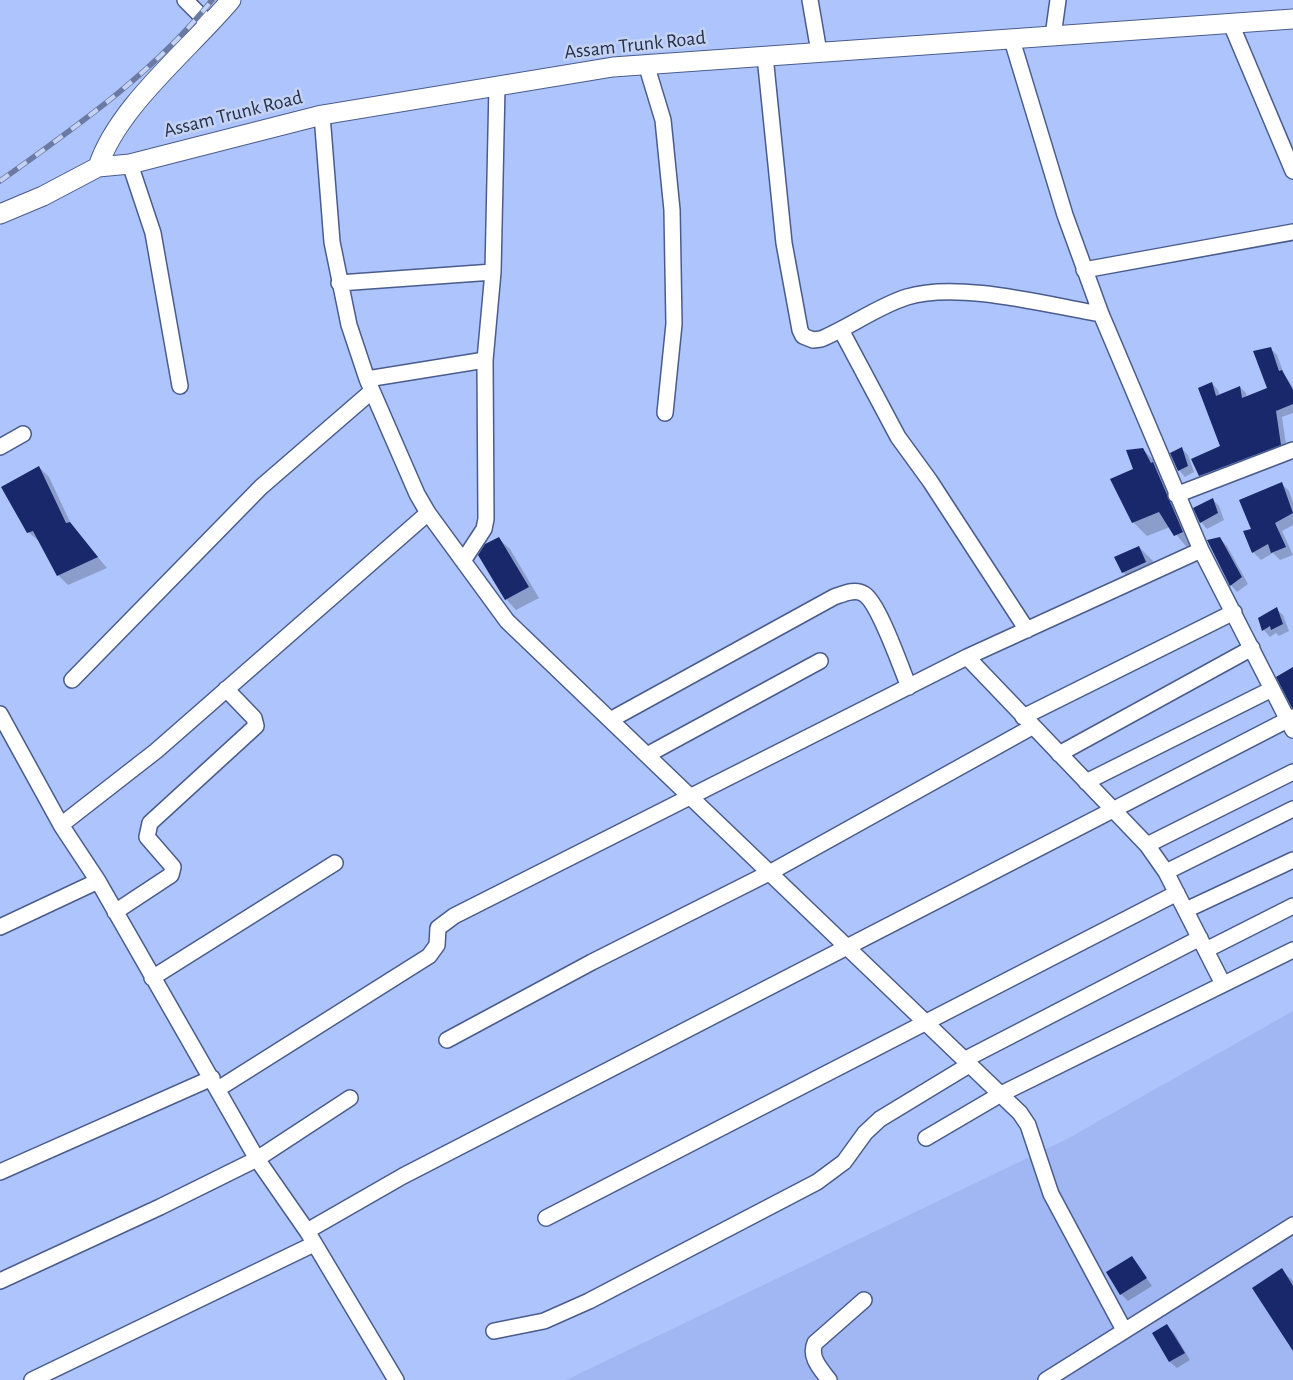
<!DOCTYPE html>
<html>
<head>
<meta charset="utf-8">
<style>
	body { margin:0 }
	canvas { display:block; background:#aec4fc }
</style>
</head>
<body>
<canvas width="1293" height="1380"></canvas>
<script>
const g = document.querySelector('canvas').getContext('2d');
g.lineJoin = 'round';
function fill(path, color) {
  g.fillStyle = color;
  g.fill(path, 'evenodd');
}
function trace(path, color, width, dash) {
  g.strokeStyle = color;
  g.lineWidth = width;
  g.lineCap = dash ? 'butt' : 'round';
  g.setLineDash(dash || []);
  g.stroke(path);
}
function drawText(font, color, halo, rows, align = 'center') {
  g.font = font + ' "Alegreya Sans",sans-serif';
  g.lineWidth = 5;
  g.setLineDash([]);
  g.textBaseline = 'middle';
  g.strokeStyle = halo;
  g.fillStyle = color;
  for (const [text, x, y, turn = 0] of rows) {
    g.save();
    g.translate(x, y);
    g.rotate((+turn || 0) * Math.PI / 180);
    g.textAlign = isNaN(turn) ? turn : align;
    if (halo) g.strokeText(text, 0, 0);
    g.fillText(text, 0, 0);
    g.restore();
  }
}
fill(new Path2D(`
	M 1293,1011 L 1293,1380 L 566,1380 L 1067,1139 Z`), '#a0b7f4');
fill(new Path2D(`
	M 1271,349 L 1277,355 L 1284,374 L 1293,387 L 1293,413 L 1282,417 L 1287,451 L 1207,482 L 1200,475 L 1222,446 L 1212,383 L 1218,390 L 1220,396 L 1240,387 L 1246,393 L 1247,398 L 1268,389 Z
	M 1143,449 L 1157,464 L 1196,546 L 1189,550 L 1170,527 L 1147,536 L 1133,522 L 1134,470 Z
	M 1182,449 L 1188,455 L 1194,472 L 1185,477 L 1179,470 Z
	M 39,467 L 49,477 L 72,526 L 107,568 L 68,585 L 58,575 L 40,542 L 28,532 Z
	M 1281,483 L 1289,491 L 1293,502 L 1293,525 L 1282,531 L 1293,555 L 1280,560 L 1273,553 L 1261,560 L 1253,552 L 1245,532 L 1253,529 Z
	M 1213,500 L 1219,506 L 1224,520 L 1207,529 L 1201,522 Z
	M 499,539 L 510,549 L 539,598 L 516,610 L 506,599 Z
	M 1220,539 L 1227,546 L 1248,584 L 1237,592 L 1231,585 Z
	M 1139,547 L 1153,561 L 1159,576 L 1137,586 L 1123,572 Z
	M 1276,609 L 1283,615 L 1289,631 L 1279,636 L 1276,633 L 1270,637 L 1264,630 L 1259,618 Z
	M 1132,1258 L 1152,1286 L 1128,1301 L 1121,1294 Z
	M 1281,1270 L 1293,1281 L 1293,1348 Z
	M 1167,1326 L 1174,1333 L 1190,1360 L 1177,1368 L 1170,1362 L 1154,1334 Z`), '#0003');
fill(new Path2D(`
	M 1271,347 L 1279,371 L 1282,370 L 1293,390 L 1293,404 L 1276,411 L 1281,445 L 1199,476 L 1191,459 L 1220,446 L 1198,388 L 1212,382 L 1216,396 L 1240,386 L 1242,398 L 1267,388 L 1253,351 Z
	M 1182,447 L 1188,466 L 1178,471 L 1170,453 Z
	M 1143,448 L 1151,463 L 1153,462 L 1183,532 L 1174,536 L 1159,512 L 1132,523 L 1110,479 L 1133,469 L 1126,450 Z
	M 39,466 L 66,523 L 70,522 L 98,557 L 57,576 L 33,531 L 27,533 L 1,487 Z
	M 1282,482 L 1293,513 L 1275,523 L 1286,547 L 1271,553 L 1268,544 L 1252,553 L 1243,531 L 1251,529 L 1239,500 Z
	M 1213,498 L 1218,513 L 1200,523 L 1193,508 Z
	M 499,537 L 529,587 L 505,600 L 478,555 L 485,544 Z
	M 1220,537 L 1242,577 L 1230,586 L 1207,540 Z
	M 1139,546 L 1146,562 L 1122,573 L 1114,557 Z
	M 1277,607 L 1283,624 L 1271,630 L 1270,626 L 1262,631 L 1258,618 Z
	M 1293,667 L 1293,708 L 1292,708 L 1276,677 Z
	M 1132,1256 L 1147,1278 L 1120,1295 L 1106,1272 Z
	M 1282,1268 L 1293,1286 L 1293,1351 L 1252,1288 Z
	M 1167,1324 L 1185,1353 L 1169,1362 L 1152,1333 Z`), '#18286a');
const minor = new Path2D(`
	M 185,0 L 210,25
	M 810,0 L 819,52
	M 1231,24 L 1293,171
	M 1053,36 L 1058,0
	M 1012,40 L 1065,215 L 1101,314 L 1201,550 L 1293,730
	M 765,56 L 784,243 L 800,330 L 803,336 L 813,340 L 821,339 C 850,327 878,306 907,297 C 958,281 1047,305 1101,314
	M 646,64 L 663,120 L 672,210 L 674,324 L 665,413
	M 322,115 L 332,242 L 349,325 L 367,379 L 417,494 L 428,513 L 507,621 L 1020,1113 L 1028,1125 L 1051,1194 L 1124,1330
	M 130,164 L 153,233 L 180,386
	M 1084,270 L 1293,232
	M 339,283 L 493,272
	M 841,330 L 898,437 L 930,481 L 1027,630
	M 367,379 L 485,360
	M 0,447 L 23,434
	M 1176,495 L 1293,450
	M 463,561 L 484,529 L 486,519 L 485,360 L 493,272 L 497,86
	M 967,657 L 1147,845 L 1166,872 L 1223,984
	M 72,680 L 261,487 L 372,391
	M 0,714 L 61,825 L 98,881 L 257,1159 L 307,1231 L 396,1380
	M 1023,717 L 1234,612
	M 612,719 L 834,597 C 843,594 855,588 864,594 C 879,603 901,668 909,687
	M 1059,754 L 1252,648
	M 647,755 L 820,661
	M 1086,782 L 1272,689
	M 61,825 L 156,751 L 428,513
	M 1147,845 L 1293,772
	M 1166,872 L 1293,809
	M 1186,910 L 1293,860
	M 115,912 L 171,875 L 173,867 L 147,837 L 150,823 L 256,726 L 254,718 L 226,689
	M 0,927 L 98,881
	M 1206,950 L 1293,906
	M 152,978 L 335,863
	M 447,1040 L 592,962 L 771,872 L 1032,727
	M 964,1060 L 1200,938
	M 218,1089 L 429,956 L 437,945 L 438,928 L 454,916 L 967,657 L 1201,550
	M 926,1138 L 1001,1094 L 1293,950
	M 0,1172 L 212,1078
	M 546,1218 L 1177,893
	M 307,1231 L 403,1176 L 1293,717
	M 0,1281 L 160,1207 L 257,1159 L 350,1098
	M 494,1331 L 544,1321 L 589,1301 L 817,1182 L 844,1162 L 865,1133 L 880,1119 L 969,1065
	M 32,1380 L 314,1244
	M 829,1380 C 820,1368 809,1357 815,1343 L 864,1300
	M 1046,1380 L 1293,1225`);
const major = new Path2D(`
	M 98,167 C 117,107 190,49 231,0
	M 0,214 L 43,196 L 98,167 L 130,164 L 322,115 L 613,67 L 1293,19`);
trace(minor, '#4a5c8e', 18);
trace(major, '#4a5c8e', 21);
trace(minor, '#fff', 15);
trace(major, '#fff', 19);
const rail = new Path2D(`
	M 0,181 C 74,128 155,72 212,0`);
trace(rail, '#6b7aa2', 5.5);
trace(rail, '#c4d2f4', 4, [11]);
drawText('20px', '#283047', '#c4d2f4', [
	["Assam Trunk Road",635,45,-6],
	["Assam Trunk Road",233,114,-14]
]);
</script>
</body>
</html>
